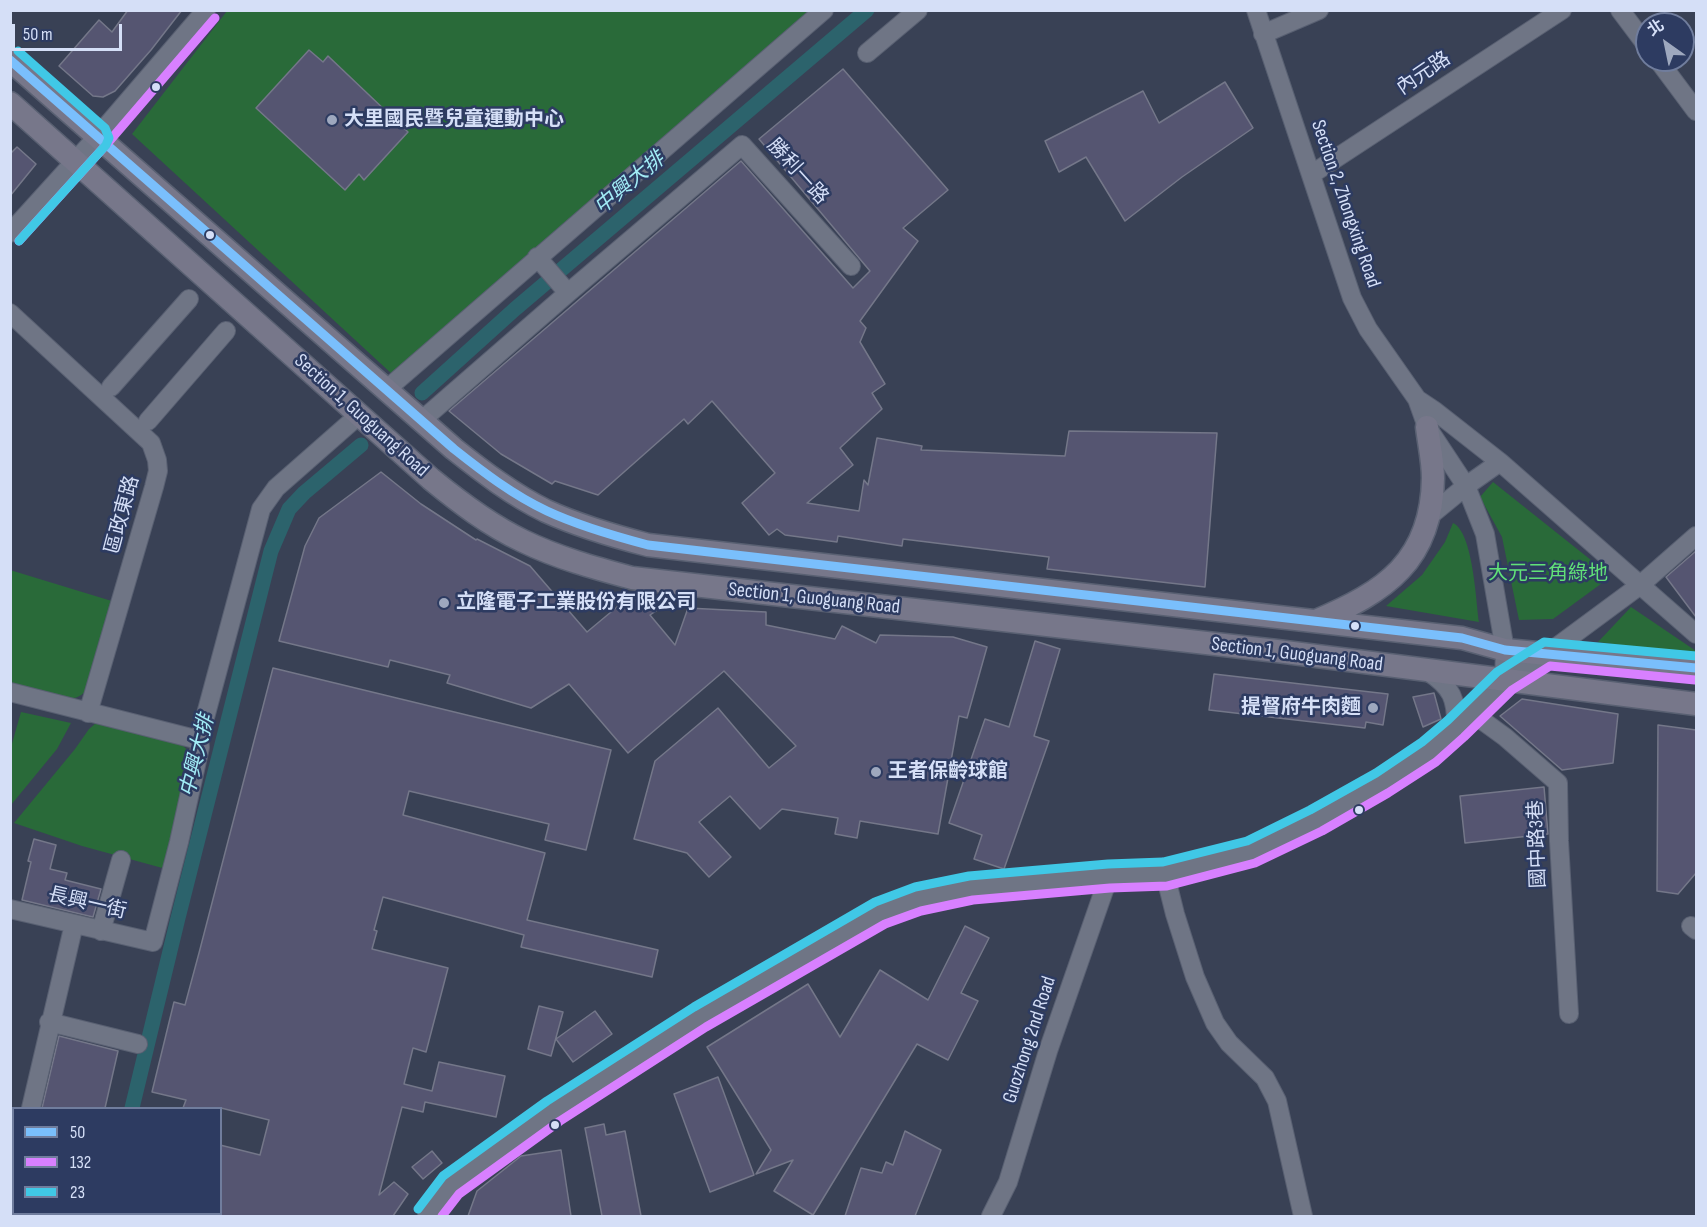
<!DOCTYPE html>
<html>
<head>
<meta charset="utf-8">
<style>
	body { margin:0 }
	#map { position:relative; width:1707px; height:1227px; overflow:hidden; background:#394155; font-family:"Sofia Sans Condensed","Noto Sans TC",sans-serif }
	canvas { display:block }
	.frame { position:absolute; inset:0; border:12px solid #d5dff7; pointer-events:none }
	.legend { position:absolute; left:12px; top:1107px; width:210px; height:108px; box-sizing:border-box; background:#2d3b61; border:2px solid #707d9d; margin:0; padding:8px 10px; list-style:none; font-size:18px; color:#d5dff7 }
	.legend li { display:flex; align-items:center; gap:12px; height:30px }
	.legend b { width:30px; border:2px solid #707d9d }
	.north { position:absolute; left:1635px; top:12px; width:60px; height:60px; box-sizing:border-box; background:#2d3b61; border:2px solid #707d9d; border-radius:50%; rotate:327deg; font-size:16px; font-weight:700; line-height:24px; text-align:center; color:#d5dff7 }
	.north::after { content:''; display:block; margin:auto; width:21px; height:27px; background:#9ea8be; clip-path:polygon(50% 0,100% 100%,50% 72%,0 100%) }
	.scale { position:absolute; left:12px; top:24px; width:110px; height:27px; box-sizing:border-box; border:3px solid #d5dff7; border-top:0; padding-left:8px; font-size:18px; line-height:21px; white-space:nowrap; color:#d5dff7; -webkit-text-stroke:4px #2d3b61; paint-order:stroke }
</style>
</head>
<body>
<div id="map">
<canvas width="1707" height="1227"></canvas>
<div class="frame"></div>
<ul class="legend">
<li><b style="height:8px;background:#7abffc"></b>50</li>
<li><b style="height:8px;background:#d880ff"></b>132</li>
<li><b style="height:8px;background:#40c8e6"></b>23</li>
</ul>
<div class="north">北</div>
<div class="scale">50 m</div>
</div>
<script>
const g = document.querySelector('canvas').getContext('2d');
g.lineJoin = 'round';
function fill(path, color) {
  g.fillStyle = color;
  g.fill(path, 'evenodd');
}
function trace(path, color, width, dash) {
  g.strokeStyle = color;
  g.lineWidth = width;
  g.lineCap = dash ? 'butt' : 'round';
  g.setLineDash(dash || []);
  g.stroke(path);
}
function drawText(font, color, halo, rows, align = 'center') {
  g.font = font + ' "Sofia Sans Condensed","Noto Sans TC",sans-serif';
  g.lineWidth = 5;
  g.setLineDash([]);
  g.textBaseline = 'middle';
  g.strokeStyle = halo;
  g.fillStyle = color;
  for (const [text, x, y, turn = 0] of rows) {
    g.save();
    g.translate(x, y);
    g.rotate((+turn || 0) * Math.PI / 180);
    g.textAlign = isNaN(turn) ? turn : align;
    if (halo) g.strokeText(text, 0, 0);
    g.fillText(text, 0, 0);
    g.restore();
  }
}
fill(new Path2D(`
	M 227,11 L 811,11 L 392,374 L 132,134 Z
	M 1493,482 L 1606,572 L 1609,578 L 1553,619 L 1519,620 L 1502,537 L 1480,497 Z
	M 1453,523 C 1473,532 1476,600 1479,622 L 1386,606 L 1422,575 L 1445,542 Z
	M 10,570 L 115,602 L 88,687 C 83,696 77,698 68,699 L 11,683 Z
	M 1631,607 L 1696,651 L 1696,655 L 1598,642 Z
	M 21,712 L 71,723 L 57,749 L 11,805 L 11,747 Z
	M 96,723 L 182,745 L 193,755 L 166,869 L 82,846 L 14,823 L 75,749 L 89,729 Z`), '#296a39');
trace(new Path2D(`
	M 422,393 L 515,309 L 867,10
	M 132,1108 L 178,918 L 271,551 L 289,509 L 304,493 L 361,445
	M 107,1216 L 107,1214`), '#2c636c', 15);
const building = new Path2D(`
	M 128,10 L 182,10 L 151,50 L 115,91 L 103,97 L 93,96 L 59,66 L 99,20 L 112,32 Z
	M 309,50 L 323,62 L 328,56 L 408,132 L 364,180 L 359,174 L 345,190 L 256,108 Z
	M 843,69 L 948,190 L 903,228 L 918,241 L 860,321 L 866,328 L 860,342 L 885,384 L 872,393 L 882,409 L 840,448 L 853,465 L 807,503 L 859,511 L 864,480 L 868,485 L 877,438 L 922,446 L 921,450 L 1065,456 L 1069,431 L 1217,433 L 1205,587 L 1047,569 L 1049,557 L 903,539 L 902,546 L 838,536 L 837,542 L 785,535 L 777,529 L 769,535 L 742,503 L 775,473 L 712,401 L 688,424 L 684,419 L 598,495 L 555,481 L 552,484 L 501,454 L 449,411 L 741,161 L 853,288 L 870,271 L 759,139 Z
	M 1225,82 L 1253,128 L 1182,177 L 1125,221 L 1086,157 L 1059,172 L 1045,141 L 1143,91 L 1159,123 Z
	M 17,147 L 36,164 L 10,196 L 10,154 Z
	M 381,472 L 421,504 L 476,540 L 477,539 L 530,566 L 587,632 L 629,597 L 656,611 L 650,615 L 675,645 L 688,608 L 766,612 L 766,625 L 835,639 L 842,626 L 876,643 L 880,635 L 953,637 L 987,647 L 967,718 L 959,716 L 938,834 L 860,821 L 857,838 L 835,834 L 838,818 L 782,809 L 760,829 L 730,796 L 699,822 L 731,857 L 709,877 L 687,853 L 634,839 L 655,761 L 718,708 L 769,768 L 796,746 L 724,671 L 628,753 L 569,684 L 531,708 L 447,683 L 450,675 L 390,660 L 388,667 L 279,641 L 305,546 L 319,518 Z
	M 1696,551 L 1696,617 L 1666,577 Z
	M 1035,641 L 1060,649 L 1034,736 L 1049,741 L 1004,869 L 974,859 L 982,835 L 949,823 L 985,719 L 1009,727 Z
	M 273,668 L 611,750 L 586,850 L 545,840 L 549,824 L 409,791 L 403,815 L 545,853 L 527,920 L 658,950 L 652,977 L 521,947 L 524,935 L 383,897 L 374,930 L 377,931 L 372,949 L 448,968 L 426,1052 L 413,1048 L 404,1084 L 432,1091 L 439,1062 L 505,1076 L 496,1117 L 425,1102 L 423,1112 L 402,1107 L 379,1195 L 394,1182 L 408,1194 L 393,1216 L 220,1216 L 220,1145 L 260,1155 L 269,1120 L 221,1108 L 183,1108 L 186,1100 L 152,1092 L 174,1002 L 185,1005 L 199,953 Z
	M 1214,674 L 1388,694 L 1383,725 L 1366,722 L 1365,728 L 1209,710 Z
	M 1434,693 L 1441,719 L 1423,727 L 1413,697 Z
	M 1522,699 L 1618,714 L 1613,763 L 1562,770 L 1500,716 Z
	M 1658,725 L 1696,730 L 1696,873 L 1678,894 L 1657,891 Z
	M 1544,787 L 1548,834 L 1465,843 L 1460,796 Z
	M 34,839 L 56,845 L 50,869 L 67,873 L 65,880 L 101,889 L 93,917 L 22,900 L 31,862 L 28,861 Z
	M 965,926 L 989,938 L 961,993 L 978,1001 L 948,1060 L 917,1044 L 813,1215 L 774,1191 L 793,1160 L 756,1174 L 771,1150 L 707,1047 L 808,984 L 840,1037 L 880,970 L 928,1000 Z
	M 539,1006 L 563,1012 L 551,1056 L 528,1049 Z
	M 595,1011 L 612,1034 L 573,1062 L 556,1039 Z
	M 59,1036 L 118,1051 L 105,1108 L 42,1108 Z
	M 718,1077 L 754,1175 L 710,1192 L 674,1094 Z
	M 604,1124 L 606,1135 L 625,1131 L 641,1216 L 602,1216 L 585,1128 Z
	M 905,1131 L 941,1150 L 915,1216 L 845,1216 L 861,1168 L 882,1173 L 886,1162 L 893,1165 Z
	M 561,1150 L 571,1216 L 468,1216 L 477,1191 L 521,1156 Z
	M 432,1151 L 442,1163 L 423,1179 L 412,1167 Z`);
fill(building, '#555571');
trace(building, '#747789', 1.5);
const minor = new Path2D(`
	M 1256,10 L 1352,298 L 1368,329 L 1417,399 L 1427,427 L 1466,486 L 1485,534 L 1505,650 L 1504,681
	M 1620,10 L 1647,46
	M 1263,34 L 1319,10
	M 867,53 L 918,10
	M 1658,60 L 1696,111
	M 1312,174 L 1562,10
	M 10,233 L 97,137 L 206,10
	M 537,257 L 568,293
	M 10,313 L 151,443 L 157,460 L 158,471 L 154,487 L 88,713
	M 111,387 L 189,299
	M 387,389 L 824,10
	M 1417,399 L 1435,411 L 1500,462 L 1696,634
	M 422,420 L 568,293 L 742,145 L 851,266
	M 148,421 L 226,331
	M 1427,518 L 1466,486 L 1500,462
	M 1427,671 C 1452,687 1457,699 1456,729
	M 10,692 L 199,740
	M 1472,713 L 1505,737 L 1558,783 L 1559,841 L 1569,1014
	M 1165,874 L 1175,914 L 1195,977 L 1215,1023 L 1229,1043 L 1265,1078 L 1277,1101 L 1303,1216
	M 10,909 L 153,942 L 179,842 L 200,747 L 199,740 L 261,509 L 276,488 L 359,415
	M 1691,926 L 1696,930
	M 101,931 L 121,860
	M 49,1022 L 138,1044
	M 31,1108 L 74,924
	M 10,1125 L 14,1125
	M 10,1198 L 14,1184
	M 95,1216 L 95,1214
	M 427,1216 L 451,1185 L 553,1111 L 700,1017 L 880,913 L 918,899 L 971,888 L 1109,876 L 1165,874 L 1251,852 L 1316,821 L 1382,783 L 1429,752 L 1456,729 L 1504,681 L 1547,654 L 1639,586 L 1696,536
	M 991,1216 L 1008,1182 L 1048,1051 L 1109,876`);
const major = new Path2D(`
	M 10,60 L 454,449 C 483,472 513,495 546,511 C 579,526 613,536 648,545 L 1462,638 L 1505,650 L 1696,668
	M 10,103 L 431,479 C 459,502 489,525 523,541 C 558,558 595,568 632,578 L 1277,651 L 1696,704
	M 1316,621 C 1385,592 1432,561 1433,478 C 1433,461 1429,444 1427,427`);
trace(minor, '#596072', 20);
trace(major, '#596072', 25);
trace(minor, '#6f7585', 18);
trace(major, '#77778a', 22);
trace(new Path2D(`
	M 10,60 L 454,449 C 483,472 513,495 547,511 C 579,526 614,536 648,545 L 1462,638 L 1505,650 L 1696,668`), '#7abffc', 9);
trace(new Path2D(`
	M 19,241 L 106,145 L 215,18
	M 442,1216 L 459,1194 L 560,1121 L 706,1027 L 885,924 L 921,911 L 973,900 L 1110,888 L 1167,886 L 1255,863 L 1322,831 L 1388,793 L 1436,762 L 1464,737 L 1512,690 L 1550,666 L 1695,680`), '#d880ff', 9);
trace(new Path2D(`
	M 18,51 L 105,128 L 109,138 L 106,145 L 19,241
	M 418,1209 L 443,1176 L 547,1101 L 694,1007 L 875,902 L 915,887 L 969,876 L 1108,864 L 1163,862 L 1247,841 L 1310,810 L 1376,773 L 1422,742 L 1448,720 L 1497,672 L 1544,642 L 1696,656`), '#40c8e6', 9);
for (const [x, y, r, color] of [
	[156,87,5,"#d5dff7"],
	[332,120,6,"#9ea8be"],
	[210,235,5,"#d5dff7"],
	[444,603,6,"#9ea8be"],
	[1355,626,5,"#d5dff7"],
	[1373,708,6,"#9ea8be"],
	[876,772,6,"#9ea8be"],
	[1359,810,5,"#d5dff7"],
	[555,1125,5,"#d5dff7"]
]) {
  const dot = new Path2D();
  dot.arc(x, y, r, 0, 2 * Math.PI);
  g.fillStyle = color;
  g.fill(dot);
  trace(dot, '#2d3b61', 2);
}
drawText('20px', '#d5dff7', '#2d3b61', [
	["內元路",1424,74,-34],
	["勝利一路",797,172,48],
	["Section 2, Zhongxing Road",1345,204,71],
	["Section 1, Guoguang Road",361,416,42],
	["區政東路",123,515,-75],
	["Section 1, Guoguang Road",814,599,6],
	["Section 1, Guoguang Road",1297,655,7],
	["國中路3巷",1538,844,-92],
	["長興一街",87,904,13],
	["Guozhong 2nd Road",1030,1040,-72]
]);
drawText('bold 20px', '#d5dff7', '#2d3b61', [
	["大里國民暨兒童運動中心",344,120],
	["立隆電子工業股份有限公司",456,603],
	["提督府牛肉麵",1361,708,"right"],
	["王者保齡球館",888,772]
], 'left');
drawText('20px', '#61e178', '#2d3b61', [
	["大元三角綠地",1548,574]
]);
drawText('italic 21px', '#a2ecf6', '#2d3b61', [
	["中興大排",630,184,-40],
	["中興大排",198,756,-76]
]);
</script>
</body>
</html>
